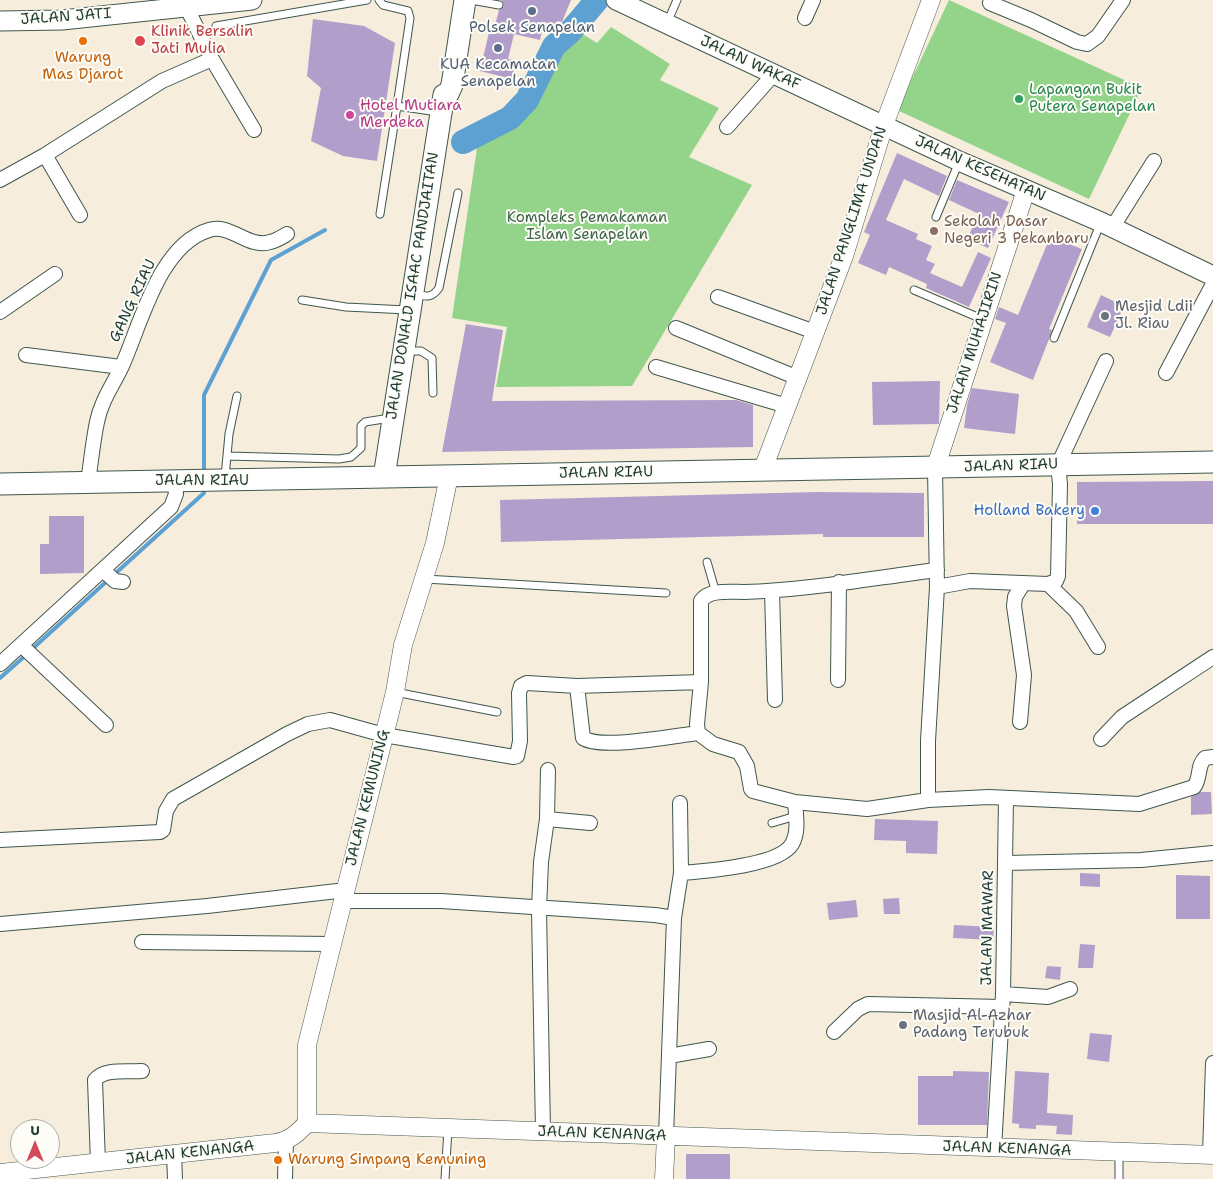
<!DOCTYPE html>
<html>
<head>
<meta charset="utf-8">
<style>
	body { margin:0 }
	#map { position:relative; width:1213px; height:1179px; overflow:hidden; background:#f7eddc; font-family:"Shantell Sans",sans-serif }
	canvas { display:block }
	.north { position:absolute; left:10px; top:1119px; width:50px; height:50px; box-sizing:border-box; background:#fdfcf7; border:1px solid #a4b0a9; border-radius:50%; rotate:0deg; font-size:14px; font-weight:700; line-height:20px; text-align:center; color:#1f3d34 }
	.north::after { content:''; display:block; margin:auto; width:18px; height:22px; background:#d1495b; clip-path:polygon(50% 0,100% 100%,50% 72%,0 100%) }
</style>
</head>
<body>
<div id="map">
<canvas width="1213" height="1179"></canvas>
<div class="north">U</div>
</div>
<script>
const g = document.querySelector('canvas').getContext('2d');
g.lineJoin = 'round';
function fill(path, color) {
  g.fillStyle = color;
  g.fill(path, 'evenodd');
}
function trace(path, color, width, dash) {
  g.strokeStyle = color;
  g.lineWidth = width;
  g.lineCap = dash ? 'butt' : 'round';
  g.setLineDash(dash || []);
  g.stroke(path);
}
function drawText(font, color, halo, rows, align = 'center') {
  g.font = font + ' "Shantell Sans",sans-serif';
  g.lineWidth = 4;
  g.setLineDash([]);
  g.textBaseline = 'middle';
  g.strokeStyle = halo;
  g.fillStyle = color;
  for (const [text, x, y, turn = 0] of rows) {
    g.save();
    g.translate(x, y);
    g.rotate((+turn || 0) * Math.PI / 180);
    g.textAlign = isNaN(turn) ? turn : align;
    if (halo) g.strokeText(text, 0, 0);
    g.fillText(text, 0, 0);
    g.restore();
  }
}
fill(new Path2D(`
	M 949,0 L 1142,88 L 1089,199 L 897,110 Z
	M 611,27 L 670,64 L 660,80 L 719,108 L 689,157 L 752,185 L 632,386 L 496,387 L 507,327 L 452,318 L 477,148 L 515,121 L 532,99 L 555,50 L 579,32 L 597,43 Z`), '#94d48a');
trace(new Path2D(`
	M 204,474 L 204,395 L 271,260 L 325,230
	M 31,650 L 204,493 L 204,486
	M 0,678 L 26,655`), '#5ca1d1', 4);
trace(new Path2D(`
	M 463,142 L 510,118 L 527,100 L 554,46 L 569,33 L 597,0`), '#5ca1d1', 24);
fill(new Path2D(`
	M 501,0 L 571,0 L 562,22 L 557,21 L 556,25 L 544,22 L 540,40 L 514,34 L 508,59 L 516,60 L 512,79 L 480,71 L 489,32 L 493,33 L 499,10 L 504,6 Z
	M 313,19 L 364,26 L 395,43 L 377,161 L 343,156 L 311,141 L 321,88 L 307,76 Z
	M 897,153 L 947,176 L 939,196 L 904,179 L 886,220 L 918,234 L 916,239 L 932,246 L 926,260 L 935,264 L 930,273 L 962,287 L 978,252 L 991,258 L 969,307 L 926,288 L 927,284 L 889,267 L 886,275 L 858,263 L 870,235 L 864,232 Z
	M 957,180 L 1009,202 L 988,248 L 967,239 L 979,214 L 949,200 Z
	M 1050,237 L 1082,249 L 1049,329 L 1052,330 L 1049,339 L 1033,380 L 990,362 L 1006,323 L 995,319 L 999,307 L 1018,315 Z
	M 1101,295 L 1124,306 L 1110,337 L 1087,327 Z
	M 466,324 L 503,330 L 492,401 L 736,400 L 753,405 L 753,447 L 442,452 Z
	M 940,381 L 939,424 L 873,425 L 872,382 Z
	M 972,388 L 1019,394 L 1015,434 L 964,428 L 967,405 Z
	M 1213,481 L 1213,524 L 1077,524 L 1077,482 Z
	M 817,492 L 924,493 L 924,537 L 823,537 L 823,534 L 501,542 L 500,500 Z
	M 49,516 L 84,516 L 84,573 L 40,574 L 40,544 L 49,544 Z
	M 1200,792 L 1211,792 L 1212,814 L 1191,815 L 1191,797 Z
	M 875,819 L 938,821 L 937,854 L 906,853 L 906,841 L 874,840 Z
	M 1080,873 L 1100,874 L 1100,887 L 1080,886 Z
	M 1176,875 L 1210,876 L 1210,919 L 1176,919 Z
	M 899,898 L 900,914 L 884,914 L 883,899 Z
	M 856,900 L 858,917 L 829,920 L 827,903 Z
	M 954,925 L 994,927 L 993,940 L 953,938 Z
	M 1080,944 L 1095,945 L 1093,968 L 1078,968 Z
	M 1047,966 L 1061,967 L 1060,980 L 1045,978 Z
	M 1090,1033 L 1112,1035 L 1109,1062 L 1087,1059 Z
	M 953,1071 L 989,1072 L 987,1125 L 918,1125 L 918,1076 L 953,1076 Z
	M 1015,1071 L 1049,1073 L 1047,1113 L 1073,1115 L 1072,1135 L 1056,1134 L 1057,1126 L 1036,1125 L 1036,1129 L 1019,1128 L 1019,1124 L 1012,1123 Z
	M 686,1154 L 730,1154 L 730,1179 L 686,1179 Z`), '#b29ecb');
const service = new Path2D(`
	M 379,0 L 383,5 L 408,11 L 410,18 L 397,106 L 438,112
	M 471,0 L 499,5
	M 667,23 L 677,0
	M 216,26 L 367,0
	M 380,214 L 397,106
	M 936,217 L 959,162
	M 914,290 L 982,319
	M 415,294 C 427,297 432,298 439,288 L 458,193
	M 302,300 L 346,307 L 407,310
	M 1054,338 L 1101,222
	M 405,351 L 421,351 L 432,358 L 433,393
	M 227,456 L 339,459 L 351,457 L 361,448 L 361,426 L 365,422 L 390,418
	M 225,477 L 229,434 L 237,396
	M 707,562 L 716,593
	M 425,579 L 666,593
	M 395,692 L 497,712
	M 772,823 L 796,816
	M 1119,1152 L 1119,1179
	M 445,1179 L 448,1129`);
const minor = new Path2D(`
	M 990,3 L 1031,20 L 1077,42 L 1087,44 L 1098,36 L 1123,0
	M 805,18 L 813,0
	M 212,59 L 254,130
	M 727,127 L 773,75
	M 45,155 L 80,215
	M 0,180 L 45,155 L 162,81 L 212,59 L 183,0
	M 1112,228 L 1154,161
	M 718,297 L 815,332
	M 0,312 L 55,274
	M 676,328 L 798,378
	M 26,355 L 121,367
	M 656,367 L 787,406
	M 1166,373 L 1213,284
	M 88,482 C 91,462 93,441 97,422 C 101,401 113,385 122,366 C 141,324 159,245 209,230 C 231,223 248,249 270,242 C 276,241 282,237 287,234
	M 104,571 L 115,581 L 123,582
	M 1048,584 L 1076,611 L 1098,647
	M 937,587 L 970,581 L 1048,584 L 1056,581 L 1058,576 L 1060,484 L 1058,465 L 1106,361
	M 772,591 L 775,700
	M 21,645 L 106,725
	M 0,664 L 171,507 L 176,494 L 174,480
	M 838,680 L 839,582
	M 577,686 L 583,738 C 601,750 673,736 698,733 L 713,744 L 739,752 L 747,766 L 751,789 L 753,791 L 795,802 L 867,809 L 928,800 L 989,797 L 1139,804 L 1194,787 C 1201,778 1197,765 1205,758 L 1213,757
	M 1020,722 L 1024,675 L 1014,606 L 1015,597 L 1023,584
	M 698,733 L 697,724 L 701,682 L 701,601 C 709,589 731,592 744,592 C 808,590 873,578 937,570
	M 1101,739 L 1122,717 L 1213,657
	M 928,800 L 928,741 L 937,587 L 935,469
	M 680,803 L 681,873
	M 547,819 L 548,770
	M 0,840 L 160,832 L 163,830 L 166,811 L 173,799 L 287,734 L 308,724 L 330,720 L 384,735 L 514,757 L 517,756 L 520,741 L 519,693 L 521,686 L 527,683 L 577,686 L 701,682
	M 1005,863 L 1141,860 L 1213,853
	M 343,901 L 441,901 L 655,915 L 674,918
	M 0,924 L 207,906 L 346,890
	M 142,942 L 332,944
	M 1003,994 L 1048,997 L 1070,989
	M 834,1032 L 858,1009 L 868,1004 L 1002,1007
	M 669,1056 L 709,1049
	M 543,1132 L 539,909 L 541,862 L 547,819 L 590,823
	M 666,1136 L 674,918 L 681,873 C 705,871 779,866 792,844 C 799,832 796,816 795,802
	M 994,1148 L 1003,994 L 1006,798
	M 174,1155 L 175,1179
	M 1210,1155 L 1213,1063
	M 98,1163 L 95,1080 C 104,1068 128,1072 142,1071
	M 285,1179 L 286,1141`);
const tertiary = new Path2D(`
	M 763,469 L 844,256 L 884,125 L 931,0
	M 935,469 L 1026,190
	M 307,1123 L 307,1045 L 395,692 L 403,645 L 435,543 L 449,476
	M 0,1173 L 275,1143 C 289,1141 297,1134 307,1123 L 1213,1155
	M 664,1179 L 666,1136`);
const secondary = new Path2D(`
	M 616,0 L 959,161 L 1101,222 L 1213,276
	M 0,21 L 62,20 L 252,0`);
const primary = new Path2D(`
	M 384,477 L 441,113 L 444,95 L 448,94 L 452,85 L 465,0
	M 0,484 L 1213,462`);
trace(service, '#3f574d', 9);
trace(minor, '#3f574d', 16);
trace(tertiary, '#3f574d', 19);
trace(secondary, '#3f574d', 21);
trace(primary, '#3f574d', 23);
trace(service, '#fff', 7);
trace(minor, '#fff', 14);
trace(tertiary, '#fff', 18);
trace(secondary, '#fff', 19);
trace(primary, '#fff', 21);
for (const [x, y, r, color] of [
	[532,11,5,"#5c6f8a"],
	[83,41,5,"#e8710a"],
	[140,41,6,"#e0444e"],
	[498,48,5,"#5c6f8a"],
	[1019,99,5,"#2e9e5b"],
	[350,115,5,"#d1479c"],
	[934,231,5,"#8d6e63"],
	[1105,316,5,"#6b7280"],
	[1095,511,5,"#3f7fe0"],
	[903,1025,5,"#6b7280"],
	[278,1160,5,"#e8710a"]
]) {
  const dot = new Path2D();
  dot.arc(x, y, r, 0, 2 * Math.PI);
  g.fillStyle = color;
  g.fill(dot);
  trace(dot, '#fdfcf7', 2);
}
drawText('15px', '#1f3d34', '#fdfcf7', [
	["JALAN JATI",66,17,-4],
	["JALAN WAKAF",750,63,25],
	["JALAN KESEHATAN",980,169,24],
	["JALAN PANGLIMA UNDAN",852,221,-72],
	["JALAN DONALD ISAAC PANDJAITAN",413,286,-81],
	["GANG RIAU",133,301,-65],
	["JALAN MUHAJIRIN",975,343,-72],
	["JALAN RIAU",1011,466,-2],
	["JALAN RIAU",606,473,-1],
	["JALAN RIAU",202,481],
	["JALAN KEMUNING",368,798,-76],
	["JALAN MAWAR",988,928,-89],
	["JALAN KENANGA",602,1134,2],
	["JALAN KENANGA",1007,1149,2],
	["JALAN KENANGA",190,1153,-6]
]);
drawText('15px', '#4e5e75', '#fdfcf7', [
	["Polsek Senapelan",532,28],
	["KUA Kecamatan",498,65],
	["Senapelan",498,82]
]);
drawText('15px', '#be3a42', '#fdfcf7', [
	["Klinik Bersalin",151,32],
	["Jati Mulia",151,49]
], 'left');
drawText('15px', '#c56008', '#fdfcf7', [
	["Warung",83,58],
	["Mas Djarot",83,75],
	["Warung Simpang Kemuning",288,1160,"left"]
]);
drawText('15px', '#27864d', '#fdfcf7', [
	["Lapangan Bukit",1029,90],
	["Putera Senapelan",1029,107]
], 'left');
drawText('15px', '#b23c85', '#fdfcf7', [
	["Hotel Mutiara",360,106],
	["Merdeka",360,123]
], 'left');
drawText('15px', '#3c634a', '#fdfcf7', [
	["Kompleks Pemakaman",587,218],
	["Islam Senapelan",587,235]
]);
drawText('15px', '#785e54', '#fdfcf7', [
	["Sekolah Dasar",944,222],
	["Negeri 3 Pekanbaru",944,239]
], 'left');
drawText('15px', '#5b616d', '#fdfcf7', [
	["Mesjid Ldii",1115,307],
	["Jl. Riau",1115,324],
	["Masjid Al-Azhar",913,1016],
	["Padang Terubuk",913,1033]
], 'left');
drawText('15px', '#366cbe', '#fdfcf7', [
	["Holland Bakery",1085,511]
], 'right');
</script>
</body>
</html>
